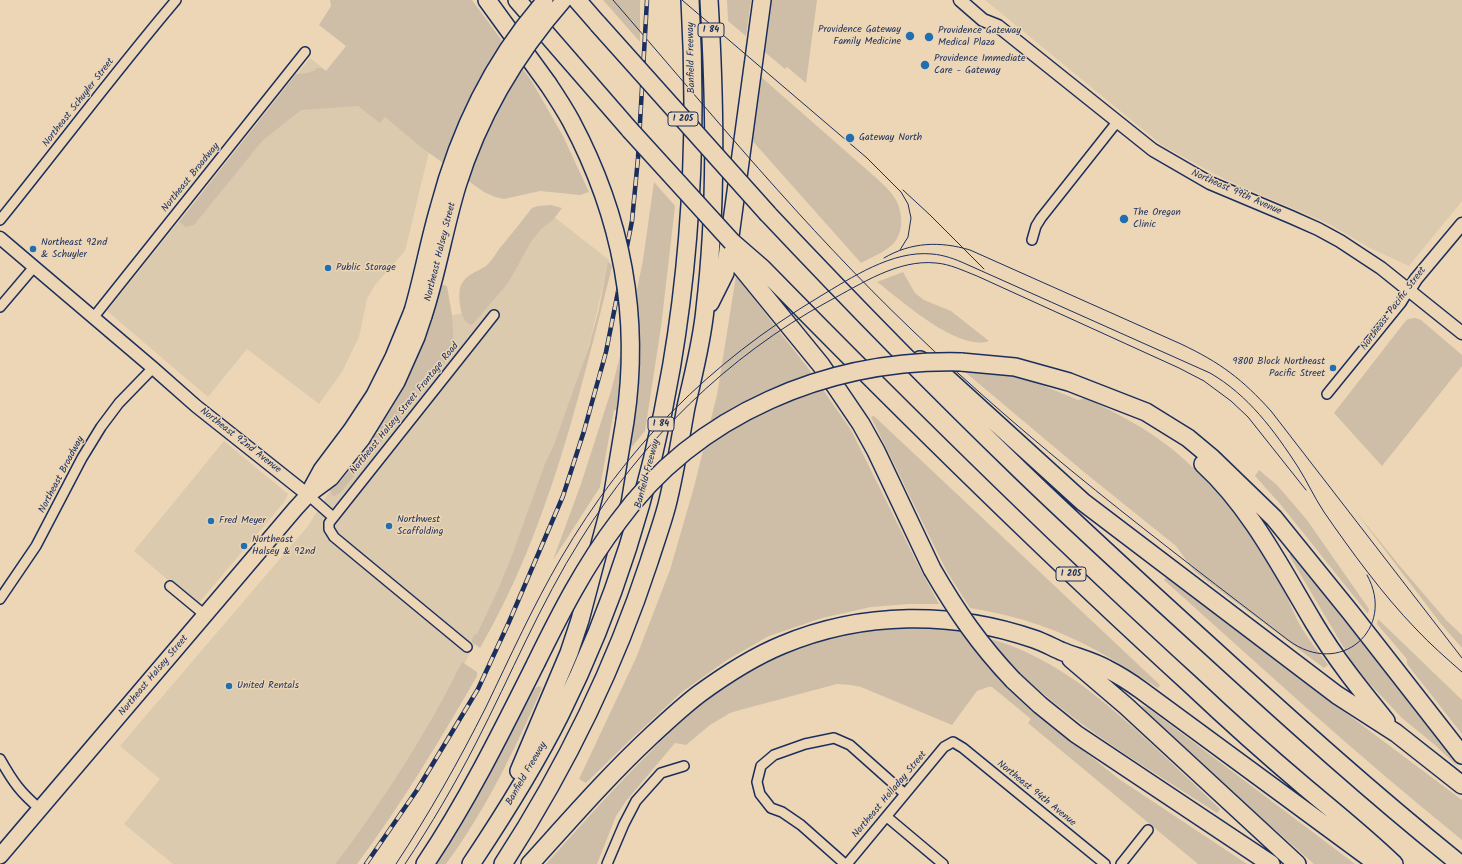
<!DOCTYPE html>
<html>
<head>
<meta charset="utf-8">
<style>
	body { margin:0 }
	canvas { display:block; background:#ecd6b5 }
</style>
</head>
<body>
<canvas width="1462" height="864"></canvas>
<script>
const g = document.querySelector('canvas').getContext('2d');
g.lineJoin = 'round';
function fill(path, color) {
  g.fillStyle = color;
  g.fill(path, 'evenodd');
}
function trace(path, color, width, dash) {
  g.strokeStyle = color;
  g.lineWidth = width;
  g.lineCap = dash ? 'butt' : 'round';
  g.setLineDash(dash || []);
  g.stroke(path);
}
function drawText(font, color, halo, rows, align = 'center') {
  g.font = font + ' Kalam,sans-serif';
  g.lineWidth = 3;
  g.setLineDash([]);
  g.textBaseline = 'middle';
  g.strokeStyle = halo;
  g.fillStyle = color;
  for (const [text, x, y, turn = 0] of rows) {
    g.save();
    g.translate(x, y);
    g.rotate((+turn || 0) * Math.PI / 180);
    g.textAlign = isNaN(turn) ? turn : align;
    if (halo) g.strokeText(text, 0, 0);
    g.fillText(text, 0, 0);
    g.restore();
  }
}
fill(new Path2D(`
	M 985,0 L 1462,0 L 1462,201 L 1409,266 L 1370,248 L 1329,224 L 1224,179 L 1163,146 Z
	M 310,58 L 429,152 L 405,251 L 375,285 L 367,299 L 359,337 L 342,372 L 319,404 L 247,349 L 208,397 L 107,311 Z
	M 544,209 L 609,260 L 591,337 L 558,446 L 480,635 L 436,715 L 383,798 L 335,864 L 173,864 L 124,824 L 160,779 L 120,746 L 308,526 L 331,489 L 430,320 L 463,313 Z
	M 224,441 L 288,494 L 285,501 L 197,605 L 134,551 Z`), '#dccaaf');
fill(new Path2D(`
	M 330,0 L 472,0 L 531,80 L 563,136 L 589,192 L 580,195 L 540,191 L 504,199 L 495,197 L 484,192 L 422,148 L 385,117 L 380,123 L 358,106 L 301,110 L 262,141 L 194,225 L 186,227 L 179,222 L 296,74 C 304,73 312,74 317,68 L 321,68 L 326,71 L 346,46 L 319,25 L 331,6 Z
	M 603,0 L 640,0 L 640,42 Z
	M 727,0 L 751,0 L 746,36 L 728,21 Z
	M 770,0 L 817,0 L 806,83 L 787,67 L 785,69 L 761,49 Z
	M 760,76 L 866,169 C 876,178 889,188 896,200 C 903,213 904,233 893,244 C 885,252 872,257 861,263 L 749,137 Z
	M 654,182 L 675,206 L 661,327 L 645,431 L 630,449 L 635,412 L 614,410 L 600,487 L 553,560 L 581,484 L 611,391 L 636,294 L 643,260 Z
	M 551,205 L 562,208 L 553,220 L 542,228 L 532,240 L 508,283 L 472,325 C 460,324 457,294 461,285 C 466,274 477,272 486,266 C 491,262 495,255 499,249 C 510,236 521,222 532,208 L 538,206 Z
	M 608,262 L 611,264 L 612,267 C 579,397 548,531 480,648 L 472,642 L 472,640 L 474,635 L 477,634 L 497,592 L 511,558 L 546,461 L 554,445 L 589,346 L 599,309 Z
	M 903,272 L 915,293 L 924,300 L 951,311 L 989,341 C 958,352 901,300 877,282 Z
	M 736,276 L 808,368 L 851,430 L 919,567 L 939,604 L 909,604 L 871,607 L 822,618 L 769,636 L 727,660 L 682,692 L 629,741 L 586,783 L 579,779 L 636,658 L 670,570 L 694,487 L 717,395 Z
	M 439,284 L 447,286 L 452,315 L 454,351 L 341,492 L 334,496 L 331,494 L 332,492 L 329,490 L 346,469 Z
	M 1415,318 L 1421,320 L 1462,355 L 1462,366 L 1382,466 L 1334,413 L 1404,323 L 1408,319 Z
	M 967,369 L 997,372 L 1032,381 L 1078,400 L 1086,398 C 1116,413 1146,428 1172,449 C 1215,484 1257,538 1282,586 C 1289,599 1293,613 1300,625 C 1308,639 1319,652 1328,665 L 1324,668 L 1194,571 L 1176,546 L 1084,472 L 965,372 Z
	M 874,416 L 1160,685 L 1158,688 C 1121,664 1082,639 1039,625 C 1017,617 993,612 970,608 L 946,570 L 871,417 Z
	M 1259,470 L 1277,485 L 1307,520 L 1369,609 L 1368,614 L 1281,505 L 1255,476 Z
	M 1353,508 L 1399,565 L 1446,620 L 1462,635 L 1462,648 L 1441,624 Z
	M 1292,553 L 1425,722 L 1458,767 L 1435,745 L 1402,718 L 1369,683 L 1354,665 L 1289,555 Z
	M 1168,576 L 1287,669 L 1462,800 L 1462,840 C 1359,757 1262,668 1164,580 Z
	M 1378,619 L 1462,700 L 1462,734 L 1407,664 L 1407,659 L 1377,624 Z
	M 895,627 L 959,627 L 1070,740 L 1119,779 L 1247,864 L 1198,864 L 1028,723 L 1031,719 L 992,687 L 988,687 L 977,691 L 952,725 L 861,687 L 851,685 L 837,684 L 740,710 L 730,713 L 710,725 L 686,745 L 675,743 L 626,801 L 616,816 L 597,864 L 546,864 C 594,811 642,756 696,709 L 695,707 C 731,680 770,655 813,642 C 840,634 867,630 895,627 Z
	M 990,639 C 1046,654 1091,690 1134,728 C 1163,755 1192,782 1220,809 L 1217,813 C 1137,761 1052,713 989,641 Z
	M 462,662 L 477,672 L 477,676 C 440,740 402,804 357,864 L 335,864 C 383,801 427,733 462,662 Z
	M 539,686 L 542,688 C 515,749 486,810 446,864 L 437,864 L 481,790 L 535,688 Z
	M 1141,705 L 1148,708 L 1355,864 L 1314,864 L 1257,814 L 1144,709 Z`), '#cebea8');
const minor = new Path2D(`
	M 0,220 C 59,147 115,72 176,0
	M 1032,240 L 1036,226 L 1041,218 L 1117,122
	M 0,307 L 34,267
	M 93,318 L 305,52
	M 1327,394 L 1401,303 L 1409,290
	M 308,495 L 333,517
	M 170,586 L 205,615
	M 0,599 L 36,546 L 82,458 L 101,427 L 119,403 L 153,368
	M 467,647 L 334,537 L 329,529 L 329,523 L 494,315
	M 0,759 C 13,782 20,792 40,809
	M 887,817 L 943,864
	M 607,864 L 624,824 L 636,801 L 661,773 L 684,766
	M 845,864 L 801,825 L 782,812 L 771,808 L 760,794 L 757,782 L 761,766 L 774,755 L 805,744 L 834,738 L 850,745 L 905,794
	M 847,864 L 944,747 L 953,742 L 963,748 L 1105,864
	M 1121,864 L 1148,830`);
const tertiary = new Path2D(`
	M 960,0 L 983,20 L 998,26 L 1153,150 L 1210,183 L 1291,217 L 1318,229 L 1340,241 L 1381,268 L 1462,333
	M 0,238 L 153,368 L 196,406 L 308,495
	M 1409,290 L 1416,279 L 1462,224`);
const primary = new Path2D(`
	M 309,492 L 321,470 L 351,430 L 374,395 L 393,357 L 412,311
	M 0,856 L 296,508 L 308,495 L 331,478 L 362,439 L 397,382 L 417,337 L 424,316`);
const motorway = new Path2D(`
	M 487,0 L 548,84
	M 517,0 L 630,130
	M 577,0 L 598,24
	M 768,214 C 850,301 933,386 1019,469 C 1082,530 1147,589 1212,648 C 1293,722 1374,795 1460,864
	M 732,242 L 762,268 C 902,411 1044,551 1191,685 C 1228,720 1266,754 1305,787 C 1335,812 1366,837 1394,864
	M 733,243 L 741,267 L 821,365 L 861,424 L 876,451 L 932,569
	M 710,303 L 725,273 L 762,0
	M 920,360 L 939,371 L 1083,502 L 1337,695 L 1396,733 L 1462,785
	M 961,362 L 1015,367 L 1069,382 L 1146,412 L 1188,438 L 1212,458 L 1274,518 L 1351,613 L 1462,755
	M 1203,464 C 1251,508 1281,568 1314,623 C 1335,658 1360,689 1386,721
	M 1071,659 L 1126,706 L 1297,864
	M 1013,680 L 1040,705 L 1076,734 L 1271,864
	M 519,771 L 569,653 L 580,620 L 612,499 L 625,421
	M 425,864 C 468,800 502,731 536,663
	M 471,864 C 503,816 534,767 560,715 C 670,494 704,245 690,0
	M 503,864 C 564,770 614,669 649,562 C 655,543 662,524 667,505 C 675,473 680,440 686,407 C 693,375 702,342 705,309 C 717,207 715,103 709,0
	M 530,864 C 569,821 608,776 651,736 C 666,722 682,707 699,694 C 725,675 753,657 782,645 C 863,611 953,611 1034,639 C 1043,642 1052,647 1061,651 C 1076,657 1093,661 1107,669 C 1119,675 1130,682 1141,690 L 1368,857 L 1383,864`);
trace(minor, '#1b2f5e', 12);
trace(tertiary, '#1b2f5e', 15);
trace(primary, '#1b2f5e', 18);
trace(motorway, '#1b2f5e', 20);
trace(minor, '#ecd6b5', 9);
trace(tertiary, '#ecd6b5', 12);
trace(primary, '#ecd6b5', 15);
trace(motorway, '#ecd6b5', 17);
trace(new Path2D(`
	M 613,0 C 710,112 804,227 912,330 C 1029,443 1159,541 1288,640 C 1340,679 1397,629 1367,575
	M 682,0 L 867,158 L 901,192 L 908,204 L 911,218 L 908,237 L 900,250
	M 903,190 L 930,215 L 984,269
	M 884,258 C 911,242 940,241 970,250 L 1181,344 C 1221,363 1242,379 1271,411 L 1462,658
	M 396,864 C 429,814 459,761 486,707 C 510,657 533,606 561,558 C 626,447 709,363 819,297 C 851,278 892,250 932,254 C 944,255 955,259 966,264 L 1210,373 C 1248,395 1274,430 1298,467 C 1307,481 1314,497 1324,512 C 1351,551 1383,595 1416,629 C 1430,644 1446,658 1462,672
	M 405,864 C 431,825 455,784 476,743 C 511,675 540,604 581,539 C 642,441 727,356 829,301 C 861,284 898,259 936,263 C 950,264 964,271 977,276 L 1179,368 L 1204,381 L 1231,401 L 1248,417 L 1306,490`), '#1b2f5e', 1);
const rail = new Path2D(`
	M 366,864 L 417,790 L 478,689 L 509,622 L 563,496 L 584,431 L 606,352 L 632,221 L 638,158 L 647,0`);
trace(rail, '#1b2f5e', 4.5);
trace(rail, '#ecd6b5', 3, [9]);
const primaryBridge = new Path2D(`
	M 412,311 C 422,277 428,242 438,208 C 458,132 493,59 545,0
	M 424,316 C 438,273 445,229 458,186 C 480,115 515,56 564,0`);
const motorwayBridge = new Path2D(`
	M 598,24 L 768,214
	M 548,84 C 556,96 564,108 571,121 C 621,215 641,315 625,421
	M 630,130 L 732,242
	M 932,569 C 957,612 979,644 1013,680
	M 536,663 C 560,614 585,565 618,522 C 697,413 829,359 961,362`);
trace(primaryBridge, '#1b2f5e', 18, []);
trace(motorwayBridge, '#1b2f5e', 20, []);
trace(primaryBridge, '#ecd6b5', 15);
trace(motorwayBridge, '#ecd6b5', 17);
for (const [x, y, r, color] of [
	[910,36,5,"#1f6fb2"],
	[929,37,5,"#1f6fb2"],
	[925,65,5,"#1f6fb2"],
	[850,138,5,"#1f6fb2"],
	[1124,219,5,"#1f6fb2"],
	[33,249,4,"#1f6fb2"],
	[328,268,4,"#1f6fb2"],
	[1333,368,4,"#1f6fb2"],
	[211,521,4,"#1f6fb2"],
	[389,526,4,"#1f6fb2"],
	[244,546,4,"#1f6fb2"],
	[229,686,4,"#1f6fb2"]
]) {
  const dot = new Path2D();
  dot.arc(x, y, r, 0, 2 * Math.PI);
  g.fillStyle = color;
  g.fill(dot);
  trace(dot, '#ecd6b5', 1.5);
}
for (const [x, y, w] of [
	[711,30,26],
	[683,119,30],
	[661,424,26],
	[1071,574,30]
]) {
  const box = new Path2D();
  box.roundRect(x - w / 2, y - 7, w, 14, 3);
  g.fillStyle = '#ecd6b5';
  g.fill(box);
  trace(box, '#1b2f5e', 1);
}
drawText('bold 9px', '#1b2f5e', null, [
	["I 84",711,30],
	["I 205",683,119],
	["I 84",661,424],
	["I 205",1071,574]
]);
drawText('10px', '#1b2f5e', '#ecd6b5', [
	["Providence Gateway",901,30,"right"],
	["Family Medicine",901,42,"right"],
	["Providence Gateway",938,31],
	["Medical Plaza",938,43],
	["Providence Immediate",934,59],
	["Care - Gateway",934,71],
	["Gateway North",859,138],
	["The Oregon",1133,213],
	["Clinic",1133,225],
	["Northeast 92nd",41,243],
	["& Schuyler",41,255],
	["Public Storage",336,268],
	["9800 Block Northeast",1325,362,"right"],
	["Pacific Street",1325,374,"right"],
	["Northwest",397,520],
	["Scaffolding",397,532],
	["Fred Meyer",219,521],
	["Northeast",252,540],
	["Halsey & 92nd",252,552],
	["United Rentals",237,686]
], 'left');
drawText('10px', '#1b2f5e', '#ecd6b5', [
	["Banfield Freeway",692,58,-91],
	["Northeast Schuyler Street",79,103,-52],
	["Northeast Broadway",191,178,-51],
	["Northeast 99th Avenue",1236,193,24],
	["Northeast Halsey Street",441,252,-76],
	["Northeast Pacific Street",1394,309,-53],
	["Northeast Halsey Street Frontage Road",405,409,-51],
	["Northeast 92nd Avenue",240,441,38],
	["Banfield Freeway",648,474,-75],
	["Northeast Broadway",62,475,-62],
	["Northeast Halsey Street",154,676,-50],
	["Banfield Freeway",527,774,-60],
	["Northeast 94th Avenue",1036,794,39],
	["Northeast Holladay Street",890,795,-50]
]);
</script>
</body>
</html>
